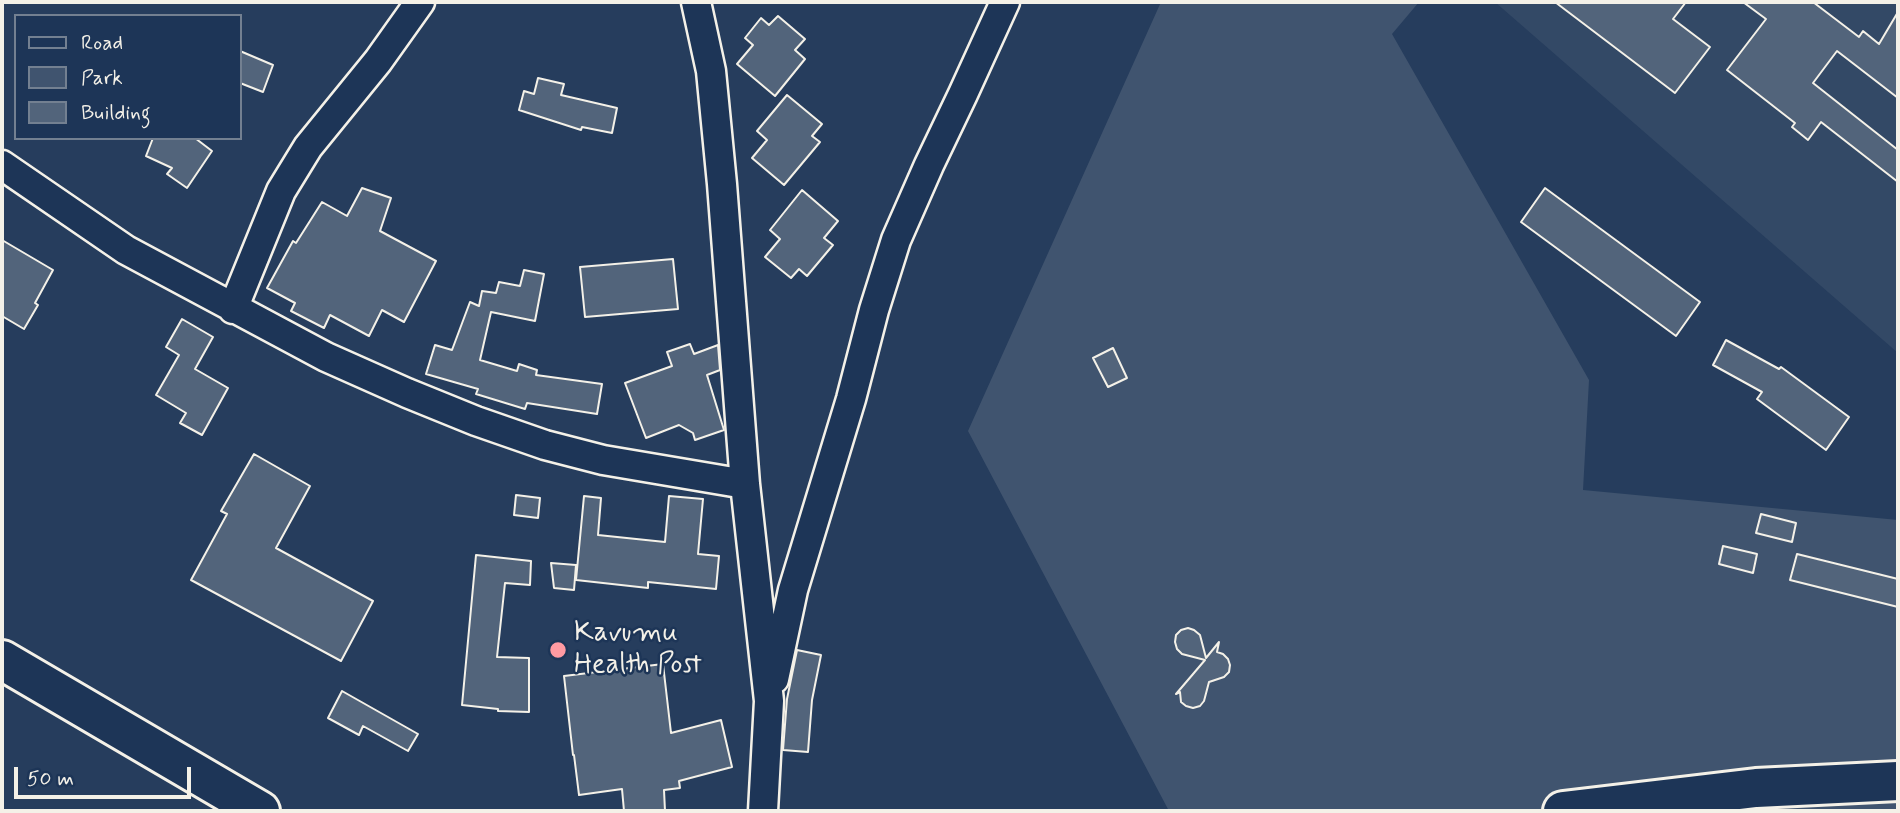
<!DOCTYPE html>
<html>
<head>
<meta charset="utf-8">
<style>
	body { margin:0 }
	#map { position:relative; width:1900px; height:813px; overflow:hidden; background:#263d5d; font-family:Mynerve,sans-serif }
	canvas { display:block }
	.frame { position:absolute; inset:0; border:4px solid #f4f1e8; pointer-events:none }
	.legend { position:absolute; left:14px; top:14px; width:228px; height:126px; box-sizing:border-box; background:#1d3557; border:2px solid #738091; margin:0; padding:9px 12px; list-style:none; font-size:21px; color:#f4f1e8 }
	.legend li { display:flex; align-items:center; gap:14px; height:35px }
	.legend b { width:35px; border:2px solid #738091 }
	.scale { position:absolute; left:14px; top:767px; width:177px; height:32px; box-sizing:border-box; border:4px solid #f4f1e8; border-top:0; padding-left:9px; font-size:21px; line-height:24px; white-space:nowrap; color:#f4f1e8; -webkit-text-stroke:5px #1d3557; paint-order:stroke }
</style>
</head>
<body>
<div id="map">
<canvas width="1900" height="813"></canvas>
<div class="frame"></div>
<ul class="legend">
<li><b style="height:9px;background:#1d3557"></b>Road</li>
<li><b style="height:19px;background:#40546f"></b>Park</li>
<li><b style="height:19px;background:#52647b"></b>Building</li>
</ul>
<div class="scale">50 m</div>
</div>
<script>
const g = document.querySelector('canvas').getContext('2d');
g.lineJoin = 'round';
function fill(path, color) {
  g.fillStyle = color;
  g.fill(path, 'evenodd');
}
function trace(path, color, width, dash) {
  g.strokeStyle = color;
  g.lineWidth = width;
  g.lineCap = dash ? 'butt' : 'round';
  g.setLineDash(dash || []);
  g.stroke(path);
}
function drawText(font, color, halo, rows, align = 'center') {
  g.font = font + ' Mynerve,sans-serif';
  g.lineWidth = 5;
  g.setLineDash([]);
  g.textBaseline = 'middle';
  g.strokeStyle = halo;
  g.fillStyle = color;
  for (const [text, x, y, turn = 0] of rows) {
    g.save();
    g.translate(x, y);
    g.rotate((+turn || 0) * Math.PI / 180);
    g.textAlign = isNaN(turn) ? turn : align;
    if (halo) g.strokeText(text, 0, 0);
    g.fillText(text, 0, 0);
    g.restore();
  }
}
fill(new Path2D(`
	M 1495,2 L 1898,2 L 1898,353 Z`), '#334966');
fill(new Path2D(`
	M 1161,2 L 1419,2 L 1392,34 L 1589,380 L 1583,490 L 1898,520 L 1898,811 L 1169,811 L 968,431 Z`), '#40546f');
const building = new Path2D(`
	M 1555,2 L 1686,2 L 1673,19 L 1710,47 L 1675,93 Z
	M 1743,2 L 1813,2 L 1859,37 L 1863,31 L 1879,44 L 1898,12 L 1898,98 L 1837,51 L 1813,83 L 1898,150 L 1898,182 L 1821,122 L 1808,140 L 1792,127 L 1795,123 L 1727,70 L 1766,19 Z
	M 778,16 L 805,39 L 795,50 L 805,59 L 775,96 L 737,64 L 753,45 L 745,38 L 761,18 L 769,25 Z
	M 240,51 L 273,65 L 263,92 L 240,83 Z
	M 538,78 L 564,84 L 561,95 L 617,108 L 612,133 L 582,127 L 581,130 L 519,110 L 524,91 L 534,94 Z
	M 787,95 L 822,124 L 812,136 L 820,142 L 784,185 L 752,158 L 767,140 L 757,131 Z
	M 153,138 L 195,138 L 212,151 L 187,188 L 167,174 L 172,168 L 146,156 Z
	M 362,188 L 391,198 L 380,231 L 436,261 L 404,322 L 382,310 L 369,336 L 330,315 L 324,328 L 291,311 L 295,303 L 267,288 L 293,241 L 296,243 L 322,202 L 347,216 Z
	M 1545,188 L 1700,302 L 1676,336 L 1521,222 Z
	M 802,190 L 838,221 L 824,238 L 833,245 L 807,276 L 799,269 L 791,278 L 765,257 L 780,239 L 770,230 Z
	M 2,240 L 53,270 L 35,303 L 38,305 L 24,329 L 2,316 Z
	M 673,259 L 678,309 L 585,317 L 580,267 Z
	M 524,270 L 544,274 L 535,321 L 491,312 L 480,360 L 517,371 L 519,364 L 537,370 L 536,375 L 602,384 L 597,414 L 527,403 L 525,409 L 476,394 L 478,389 L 426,374 L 435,345 L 452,350 L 470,302 L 479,306 L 482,291 L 496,293 L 499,282 L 520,286 Z
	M 182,319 L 213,337 L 195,369 L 228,388 L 202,435 L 180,423 L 186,413 L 156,395 L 179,355 L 166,347 Z
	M 1726,340 L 1779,369 L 1781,367 L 1849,417 L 1826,450 L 1757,399 L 1762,392 L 1713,365 Z
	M 690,344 L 694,354 L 718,345 L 720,370 L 707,375 L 724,430 L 695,440 L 693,433 L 679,425 L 646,438 L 625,383 L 672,366 L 667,352 Z
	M 1113,348 L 1127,378 L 1108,387 L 1093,358 Z
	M 254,454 L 310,486 L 276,548 L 373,601 L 341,661 L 191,580 L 227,514 L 221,511 Z
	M 516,495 L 540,498 L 538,518 L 514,515 Z
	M 584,496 L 601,498 L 598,535 L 665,542 L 669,496 L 703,499 L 698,554 L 719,556 L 716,589 L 648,582 L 648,588 L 576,580 Z
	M 1761,514 L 1796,523 L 1792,542 L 1756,533 Z
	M 1723,546 L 1757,554 L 1753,573 L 1719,564 Z
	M 1797,554 L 1898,579 L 1898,607 L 1790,580 Z
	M 476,555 L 531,561 L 530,585 L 505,583 L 497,657 L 529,658 L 529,712 L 498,711 L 498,709 L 462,705 Z
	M 551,563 L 576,565 L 574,590 L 554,588 Z
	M 1188,628 L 1194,630 L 1200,635 L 1206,658 L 1219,642 L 1217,652 L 1223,654 L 1228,659 L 1230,665 L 1229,672 L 1224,677 L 1209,682 L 1204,701 L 1200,706 L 1193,708 L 1186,706 L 1181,702 L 1180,692 L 1176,694 L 1205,660 L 1182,654 L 1177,649 L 1175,642 L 1176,635 L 1181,630 Z
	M 797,650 L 821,655 L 812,700 L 808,752 L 783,750 L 787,699 Z
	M 663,664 L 671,733 L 721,720 L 732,767 L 679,781 L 680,788 L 664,790 L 665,811 L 624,811 L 622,789 L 579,795 L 574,755 L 573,755 L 564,676 Z
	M 342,691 L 418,734 L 408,751 L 363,726 L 359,735 L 328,718 Z`);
fill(building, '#52647b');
trace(building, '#f4f1e8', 2);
const street = new Path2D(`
	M 696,2 L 711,71 L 722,184 L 745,484 L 769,701 L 763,811
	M 2,165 L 126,250 L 326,357 L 407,393 L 476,421 L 545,445 L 603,460 L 745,484
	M 233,309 L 281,191 L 308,147 L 378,61 L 420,2
	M 774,679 L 793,590 L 851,399 L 874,310 L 896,240 L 929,165 L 963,94 L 1005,2`);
const highway = new Path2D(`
	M 2,660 L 260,811
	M 1563,811 L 1756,788 L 1898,781`);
trace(street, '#f4f1e8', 33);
trace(highway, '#f4f1e8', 44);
trace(street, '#1d3557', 28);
trace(highway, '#1d3557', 38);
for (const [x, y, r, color] of [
	[558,650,9,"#ff9aa2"]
]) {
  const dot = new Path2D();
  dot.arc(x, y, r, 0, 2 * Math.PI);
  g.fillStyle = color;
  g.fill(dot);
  trace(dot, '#1d3557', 2.5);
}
drawText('28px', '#f4f1e8', '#1d3557', [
	["Kavumu",574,634],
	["Health Post",574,666]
], 'left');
</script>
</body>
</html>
